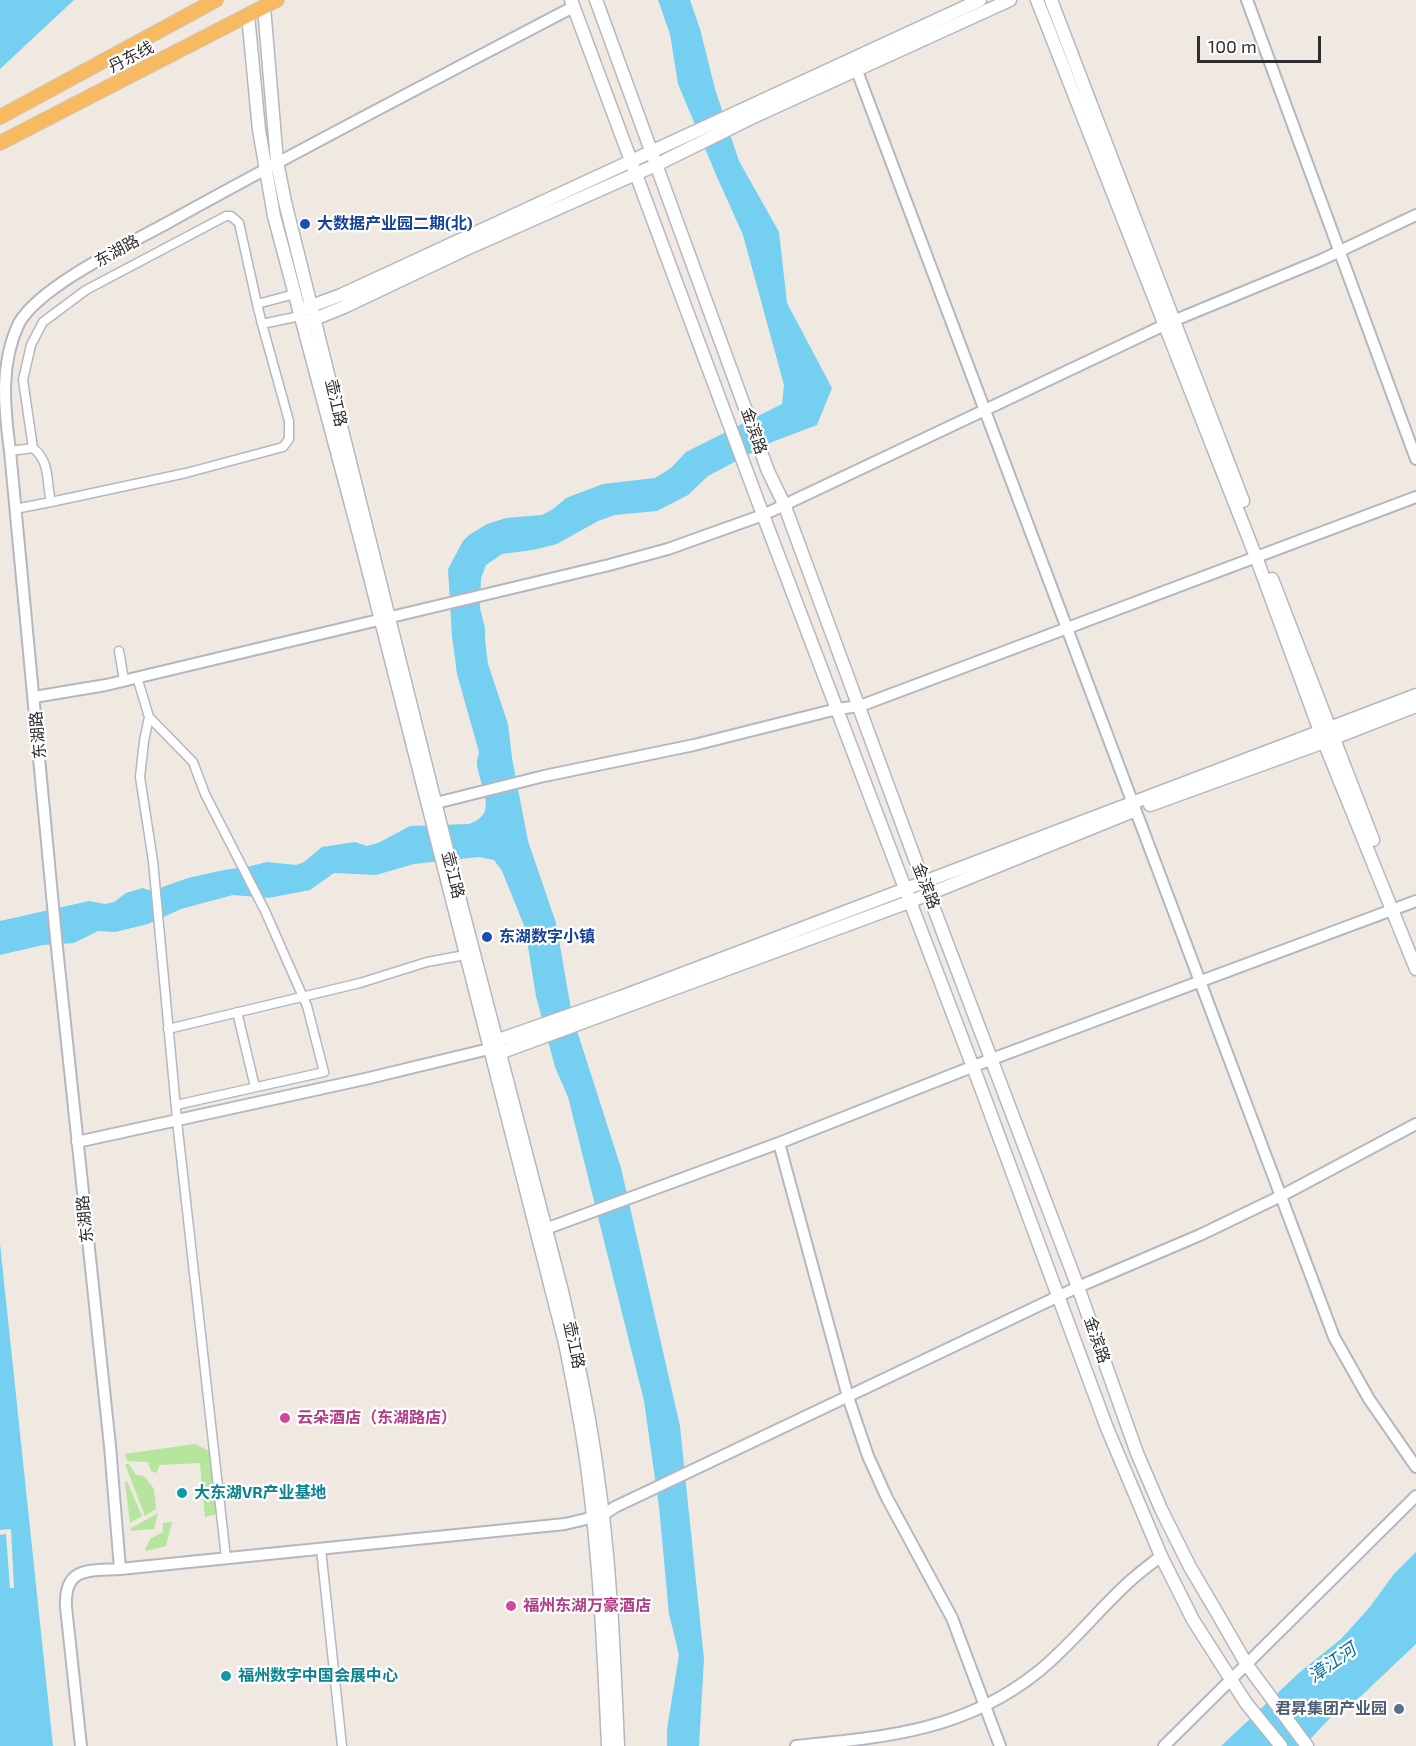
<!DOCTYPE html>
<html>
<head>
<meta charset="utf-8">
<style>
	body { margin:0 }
	#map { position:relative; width:1416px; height:1746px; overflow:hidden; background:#efe9e1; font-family:"Exo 2",sans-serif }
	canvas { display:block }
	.scale { position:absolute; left:1197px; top:36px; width:124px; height:27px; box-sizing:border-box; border:3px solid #2e2e2e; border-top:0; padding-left:8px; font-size:18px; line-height:21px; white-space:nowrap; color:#2e2e2e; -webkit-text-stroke:4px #fff; paint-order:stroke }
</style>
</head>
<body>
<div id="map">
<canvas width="1416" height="1746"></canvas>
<div class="scale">100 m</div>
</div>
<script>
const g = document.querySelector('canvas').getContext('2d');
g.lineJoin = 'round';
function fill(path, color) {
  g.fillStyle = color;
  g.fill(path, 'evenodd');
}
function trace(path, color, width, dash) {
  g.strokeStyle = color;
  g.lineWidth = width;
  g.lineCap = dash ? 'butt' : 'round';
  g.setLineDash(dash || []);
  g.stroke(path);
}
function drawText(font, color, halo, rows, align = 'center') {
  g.font = font + ' "Exo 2","Noto Sans SC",sans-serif';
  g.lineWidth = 4.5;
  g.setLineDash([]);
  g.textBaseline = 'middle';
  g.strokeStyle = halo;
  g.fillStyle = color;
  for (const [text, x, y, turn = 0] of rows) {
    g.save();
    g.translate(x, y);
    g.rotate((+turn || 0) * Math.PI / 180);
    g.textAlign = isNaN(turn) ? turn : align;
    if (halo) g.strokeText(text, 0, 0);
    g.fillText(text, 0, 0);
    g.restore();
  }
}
fill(new Path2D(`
	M 195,1444 L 211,1452 L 217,1514 L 205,1517 L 200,1463 L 160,1465 L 156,1473 L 151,1471 L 148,1462 L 128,1461 L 124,1454 Z
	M 125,1464 L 129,1464 L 136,1475 L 144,1476 L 154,1489 L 156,1509 L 145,1516 Z
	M 127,1481 L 142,1516 L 130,1523 L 125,1482 Z
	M 158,1513 L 154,1529 L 131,1531 L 131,1528 Z
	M 172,1522 L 166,1546 L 146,1551 L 145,1549 L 151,1538 L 163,1532 L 163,1523 Z`), '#b6e59e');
fill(new Path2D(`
	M 0,0 L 74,0 L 0,69 Z
	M 658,0 L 690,0 L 700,29 L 715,89 L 739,161 L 779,232 L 787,303 L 832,388 L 817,425 L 772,442 L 708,476 L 688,495 L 657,511 L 615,515 L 598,521 L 557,544 L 533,550 L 502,554 L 486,565 L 481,578 L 480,608 L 485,628 L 485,640 L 488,664 L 508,724 L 512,758 L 528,841 L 556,923 L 572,1015 L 621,1168 L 680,1426 L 704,1659 L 699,1746 L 667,1746 L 667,1729 L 679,1655 L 669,1614 L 659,1507 L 644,1401 L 568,1097 L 555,1067 L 536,996 L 525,928 L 502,871 L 494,860 L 479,857 L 414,864 L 376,875 L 334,873 L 310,890 L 268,898 L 233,895 L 181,909 L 148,924 L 115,932 L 98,931 L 74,943 L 43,945 L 0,955 L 0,921 L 89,901 L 105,904 L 114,902 L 126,893 L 143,888 L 148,890 L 160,888 L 188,878 L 224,870 L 251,866 L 267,862 L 296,865 L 304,862 L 322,847 L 355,842 L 367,846 L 378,843 L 410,826 L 469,824 C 474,822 481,819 484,813 C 491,801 476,774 477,761 C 477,758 479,755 479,752 L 457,674 L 452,636 L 448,569 L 463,541 L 469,535 L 487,524 L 506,518 L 542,515 L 553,509 L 566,498 L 603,484 L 655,478 L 671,468 L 686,452 L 782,404 L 784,385 L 743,235 L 717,177 L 678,84 L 670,34 Z
	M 0,1244 L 53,1746 L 0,1746 Z
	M 1416,1552 L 1416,1644 L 1360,1697 L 1329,1719 L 1304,1746 L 1221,1746 L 1300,1672 L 1341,1639 L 1369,1608 L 1394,1574 Z`), '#75cff0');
fill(new Path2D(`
	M 11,1529 L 14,1588 L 10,1588 L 6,1534 L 0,1535 L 0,1530 Z`), '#efe9e1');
const minor = new Path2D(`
	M 295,294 L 257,304 L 262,324 L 300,316
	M 33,448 C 51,462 46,483 51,502 L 186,473 L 283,447 L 289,439 L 289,421 L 262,324
	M 10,451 L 33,448 L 23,380 L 31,345 L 43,322 L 86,290 L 226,216 L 231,216 L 239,223 L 257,304
	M 15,509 L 51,502
	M 119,651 L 124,680
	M 137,677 L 149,717 L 144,741 L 140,777 L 153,861 L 178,1130 L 226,1558
	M 149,717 L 193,762 L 205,794 L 265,911 L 307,1006 L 324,1072 L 176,1105
	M 237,1012 L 255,1087
	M 168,1029 L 360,983 L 427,962 L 465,955
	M 321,1549 L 342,1746`);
const tertiary = new Path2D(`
	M 1247,0 L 1416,459
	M 854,63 L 1334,1337 L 1369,1399 L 1416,1467
	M 34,697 L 106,685 L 609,565 L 668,549 L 763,515 L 1173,321 L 1321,260 L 1416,215
	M 428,805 L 544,776 L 694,745 L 837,709 L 860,706 L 1416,497
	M 77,1142 L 365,1079 L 489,1049
	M 779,1143 L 848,1397 L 868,1456 L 887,1498 L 952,1618 L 1000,1746
	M 540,1231 L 779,1143 L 992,1059 L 1416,901
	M 120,1569 L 565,1524 L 603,1515 L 615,1507 L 1078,1287 L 1200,1235 L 1281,1196 L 1416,1124
	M 81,1746 L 66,1607 C 64,1566 89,1571 120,1569 L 110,1446 L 57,948 L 10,451 C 4,407 0,363 19,323 C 41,285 129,244 169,222 C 302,148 438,78 573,7
	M 796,1746 C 886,1737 965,1731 1039,1671 C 1072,1644 1098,1610 1130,1581 C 1140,1572 1151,1564 1161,1556
	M 1164,1746 L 1416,1496`);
const secondary = new Path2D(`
	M 571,0 L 763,515 L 981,1088 L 1107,1428 L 1161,1556 L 1193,1620 L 1246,1703 L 1281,1746
	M 596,0 L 768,471 L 784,504 L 915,859 L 1078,1287 L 1137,1453 L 1161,1509 L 1190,1567 L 1220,1618 L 1247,1665 L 1307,1746
	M 1037,0 L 1256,557 L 1324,742 L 1416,969
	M 1051,0 L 1243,501
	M 264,7 L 277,162 L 285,202 L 451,866 L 562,1291 C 576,1353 590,1415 598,1478 C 611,1567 614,1657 618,1746
	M 248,15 L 259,130 L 274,216 L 361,542 L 565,1343 C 574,1389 584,1435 589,1482 C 600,1569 604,1658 608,1746
	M 306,308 L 341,295 L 980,0
	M 307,322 L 344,307 L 464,250 L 656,165 L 751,118 L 1010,0
	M 1272,579 L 1373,840
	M 1150,805 L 1324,742 L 1416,706
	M 490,1043 L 621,997 L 1416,695
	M 494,1055 L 909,902 L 1131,812`);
const trunk = new Path2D(`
	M 0,117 L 216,0
	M 0,143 L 277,0`);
trace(minor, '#b4b7c1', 11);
trace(tertiary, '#b4b7c1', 14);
trace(secondary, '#b4b7c1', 15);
trace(trunk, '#c9c9c9', 16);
trace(minor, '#fff', 8);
trace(tertiary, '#fff', 10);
trace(secondary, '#fff', 12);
trace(trunk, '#f8ba60', 14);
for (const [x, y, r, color] of [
	[305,224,6,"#1a4fb4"],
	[487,937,6,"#1a4fb4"],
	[285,1418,6,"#d1479c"],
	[182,1493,6,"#0f9aa8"],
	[511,1606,6,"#d1479c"],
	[226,1676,6,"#0f9aa8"],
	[1399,1709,6,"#5c6f8a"]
]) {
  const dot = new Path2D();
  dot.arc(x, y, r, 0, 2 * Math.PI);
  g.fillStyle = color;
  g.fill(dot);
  trace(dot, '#fff', 2);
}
drawText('16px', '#2e2e2e', '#fff', [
	["丹东线",131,57,-27],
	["东湖路",117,251,-29],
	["壶江路",336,403,77],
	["金滨路",754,431,71],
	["东湖路",38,735,-95],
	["壶江路",453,875,76],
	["金滨路",926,886,69],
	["东湖路",85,1219,-96],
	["金滨路",1097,1340,71],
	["壶江路",574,1345,78]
]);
drawText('bold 16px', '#164399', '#fff', [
	["大数据产业园二期(北)",317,224],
	["东湖数字小镇",499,937]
], 'left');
drawText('bold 16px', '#b23c85', '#fff', [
	["云朵酒店（东湖路店）",297,1418],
	["福州东湖万豪酒店",523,1606]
], 'left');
drawText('bold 16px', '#0d838f', '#fff', [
	["大东湖VR产业基地",194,1493],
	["福州数字中国会展中心",238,1676]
], 'left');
drawText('bold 16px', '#4e5e75', '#fff', [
	["君昇集团产业园",1387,1709]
], 'right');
drawText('italic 18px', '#0d6fa3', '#fff', [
	["漳江河",1332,1663,-35]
]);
</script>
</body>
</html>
